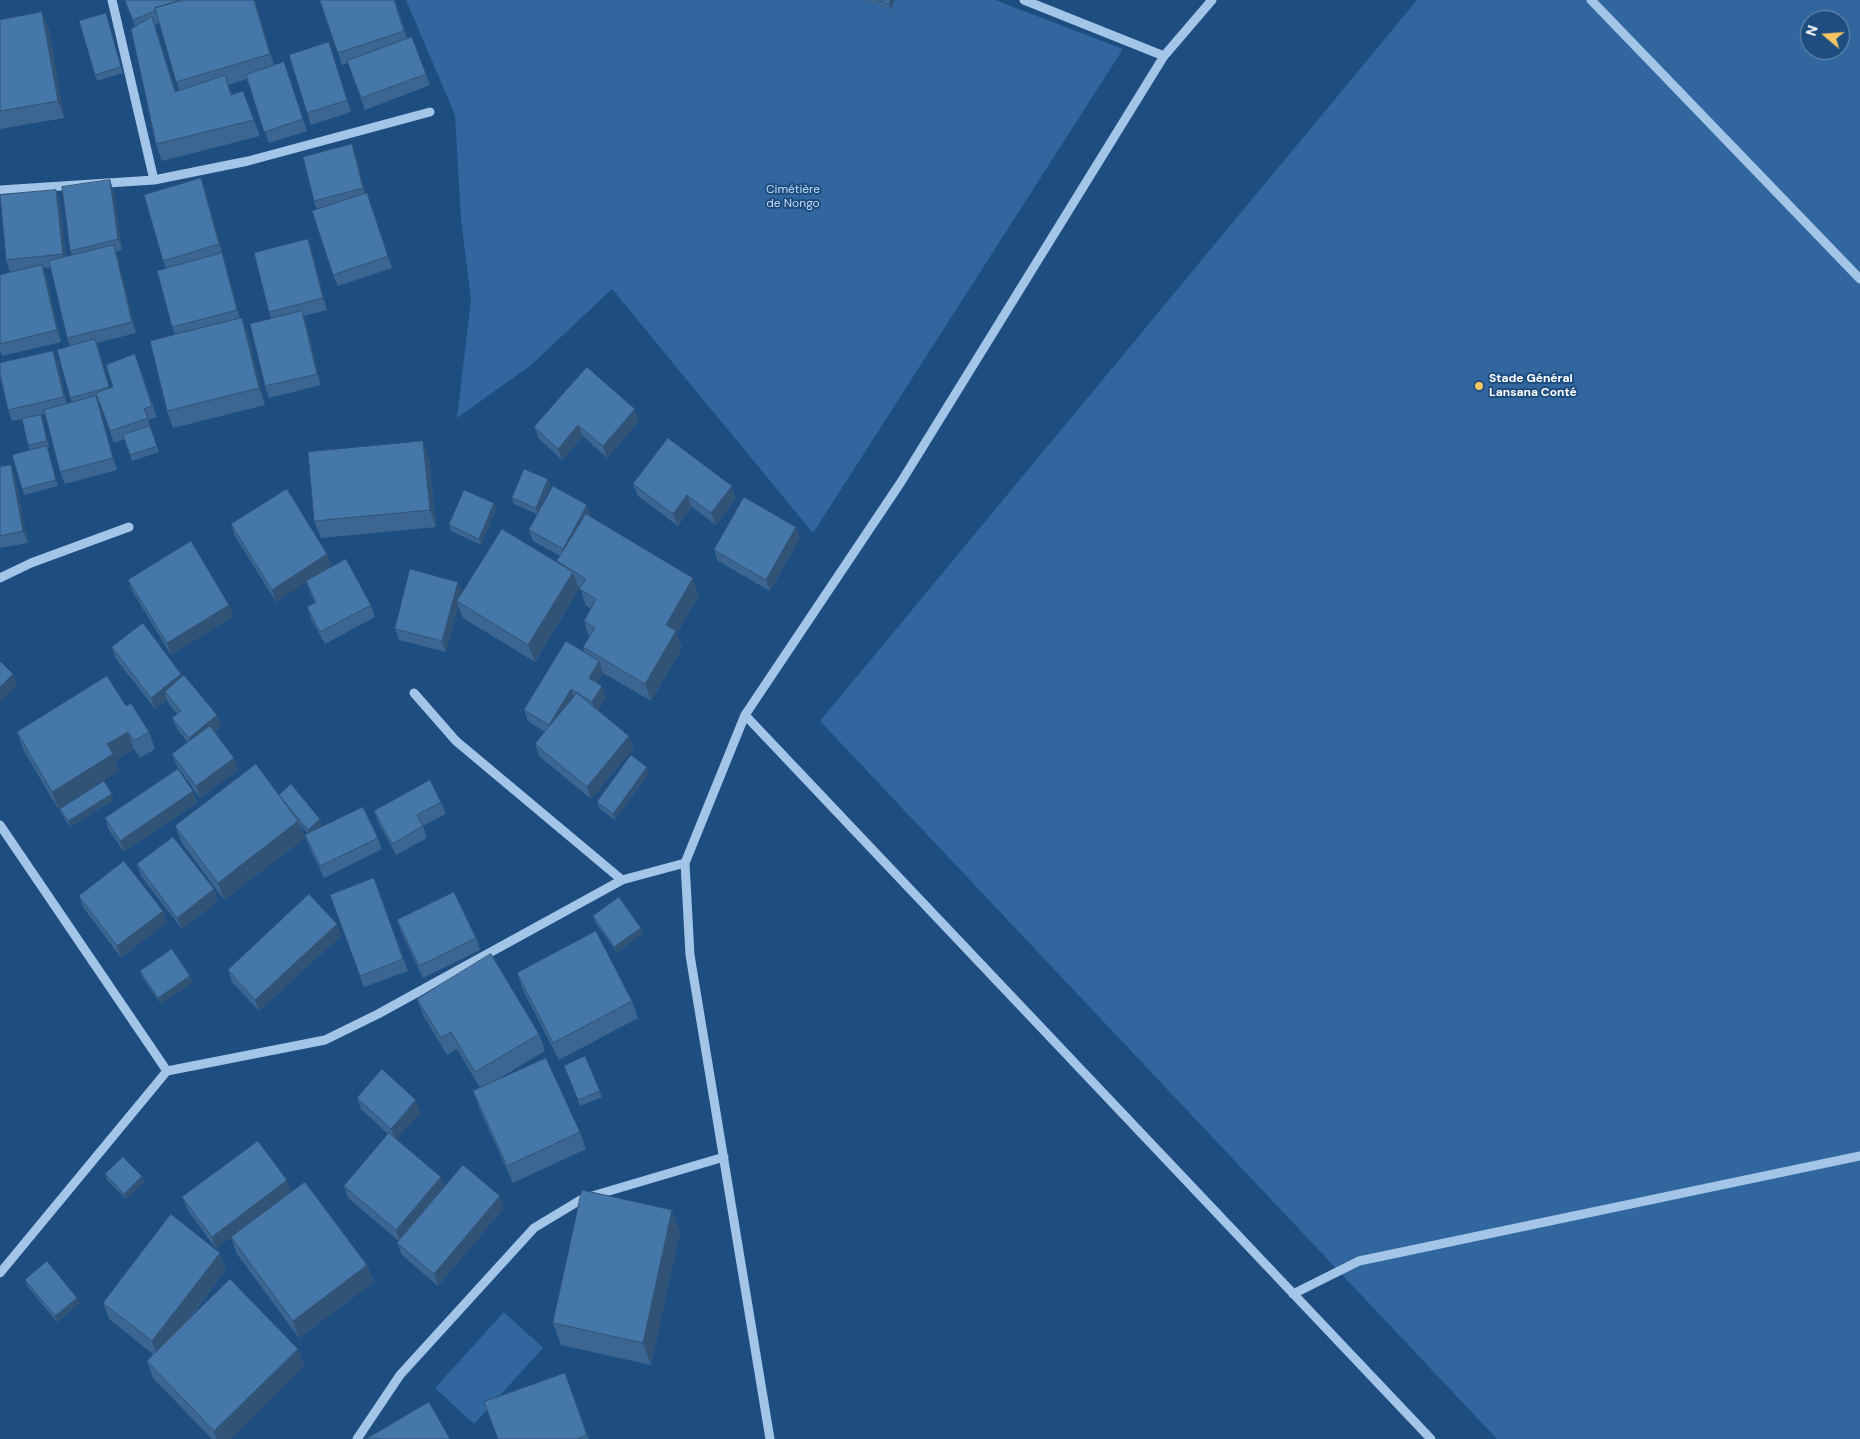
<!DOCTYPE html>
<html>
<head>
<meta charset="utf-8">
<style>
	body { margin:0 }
	#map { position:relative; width:1860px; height:1439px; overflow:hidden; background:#1e4d80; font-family:"DM Sans",sans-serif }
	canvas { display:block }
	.north { position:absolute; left:1800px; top:10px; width:50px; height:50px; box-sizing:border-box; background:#1e4d80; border:1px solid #7894b3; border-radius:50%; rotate:288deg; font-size:14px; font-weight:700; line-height:20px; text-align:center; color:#fff }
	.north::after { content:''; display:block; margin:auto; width:18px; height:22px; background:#f7c662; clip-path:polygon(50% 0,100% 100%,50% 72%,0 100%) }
</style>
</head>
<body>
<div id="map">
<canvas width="1860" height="1439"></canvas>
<div class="north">N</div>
</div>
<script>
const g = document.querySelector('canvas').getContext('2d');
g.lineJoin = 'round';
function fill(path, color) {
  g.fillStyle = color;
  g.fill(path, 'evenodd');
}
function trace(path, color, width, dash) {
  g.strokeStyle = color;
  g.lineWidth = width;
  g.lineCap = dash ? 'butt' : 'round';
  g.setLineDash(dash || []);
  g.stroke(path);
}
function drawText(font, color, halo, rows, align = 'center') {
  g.font = font + ' "DM Sans",sans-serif';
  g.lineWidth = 4;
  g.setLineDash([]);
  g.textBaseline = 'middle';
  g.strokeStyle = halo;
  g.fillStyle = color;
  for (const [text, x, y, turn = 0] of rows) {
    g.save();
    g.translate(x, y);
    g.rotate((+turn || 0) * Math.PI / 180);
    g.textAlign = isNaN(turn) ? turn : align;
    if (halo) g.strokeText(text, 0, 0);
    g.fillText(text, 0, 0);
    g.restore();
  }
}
fill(new Path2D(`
	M 406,0 L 995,0 L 1123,49 L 813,533 L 612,289 L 530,366 L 457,418 L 471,300 L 461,219 L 455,115 Z
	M 1417,0 L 1860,0 L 1860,1439 L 1497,1439 L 820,721 ZM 1810,20 L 1840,20 L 1840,50 L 1810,50 Z
	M 504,1312 L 543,1348 L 474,1424 L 435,1388 Z`), '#31679e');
trace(new Path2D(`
	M 112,0 L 154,180
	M 1024,0 L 1164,56
	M 1591,0 L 1860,279
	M 0,190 L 154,180 L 248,161 L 430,112
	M 0,578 L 31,563 L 129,527
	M 414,693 L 456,741 L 622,880
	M 745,715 L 1431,1439
	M 0,825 L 167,1071
	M 0,1273 L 167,1071 L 325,1040 L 378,1014 L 622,880 L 685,863
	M 1293,1294 L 1359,1261 L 1860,1156
	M 357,1439 L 400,1375 L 534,1228 L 582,1199 L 724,1157
	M 770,1439 L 690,955 L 685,863 L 745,715 L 901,482 L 1164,56 L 1212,0`), '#a2c5e8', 9);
fill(new Path2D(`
	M 124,0 L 255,0 L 274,65 L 284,62 L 307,131 L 269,143 L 247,79 L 228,85 L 232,94 L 243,91 L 260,136 L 162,161 L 156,144 L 135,26 ZM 159,23 L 179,90 L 176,91 L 155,25 Z
	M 320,0 L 395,0 L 407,38 L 412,37 L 430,85 L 365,110 L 348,63 L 342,65 Z
	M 864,0 L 895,0 L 891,10 Z
	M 106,13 L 123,73 L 97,81 L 95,75 Z
	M 0,20 L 49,29 L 64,118 L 0,129 Z
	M 333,54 L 351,112 L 311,125 L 307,113 Z
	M 356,155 L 365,193 L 392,268 L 338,286 L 333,275 L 317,210 L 314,201 Z
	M 201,178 L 205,190 L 223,256 L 226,265 L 240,318 L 242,318 L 248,335 L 265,405 L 173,428 L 167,411 L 175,335 L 172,327 L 166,269 L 163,261 Z
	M 56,190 L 60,201 L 66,257 L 72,255 L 70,251 L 114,192 L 122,250 L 116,252 L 136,333 L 97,343 L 110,388 L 113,387 L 135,354 L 157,417 L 148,420 L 159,452 L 132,461 L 125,439 L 114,443 L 100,402 L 98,403 L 117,470 L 65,484 L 60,472 L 45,414 L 41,415 L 49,446 L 47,447 L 58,486 L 24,495 L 22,489 L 30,451 L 28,445 L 22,419 L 12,421 L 8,410 L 53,351 L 58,362 L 67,404 L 72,402 L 70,398 L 70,346 L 67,338 L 51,267 L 43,268 L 46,276 L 61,342 L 2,356 L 0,351 L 0,275 L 15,271 L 10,272 L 6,260 Z
	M 308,239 L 312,251 L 327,310 L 304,316 L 306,323 L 321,385 L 269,398 L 265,386 L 271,318 L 269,312 Z
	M 639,421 L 607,458 L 583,436 L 562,460 L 539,439 L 534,427 Z
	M 429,458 L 436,527 L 321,538 L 314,521 Z
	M 0,467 L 15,477 L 28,543 L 0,548 Z
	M 633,484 L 736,498 L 716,525 L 692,507 L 678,526 L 638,496 Z
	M 550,485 L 542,505 L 591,516 L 591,517 L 699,595 L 677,633 L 682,648 L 651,701 L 603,673 L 597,683 L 606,697 L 598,711 L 634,748 L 591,799 L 539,756 L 535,744 L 545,732 L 528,721 L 524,710 L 584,652 L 583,647 L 589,637 L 584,621 L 591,609 L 586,606 L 580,588 L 578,587 L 579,589 L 535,662 L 463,618 L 458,606 L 446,652 L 399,640 L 395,629 L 462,593 L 558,563 L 557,561 L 560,556 L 533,541 L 529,530 L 537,514 L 514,504 L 512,498 Z
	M 494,503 L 496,509 L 481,545 L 451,531 L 449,525 Z
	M 231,524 L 327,554 L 332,566 L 322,572 L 371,605 L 375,617 L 325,644 L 311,619 L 307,607 L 315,603 L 310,593 L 306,582 L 276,602 L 235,536 Z
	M 796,527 L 800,538 L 770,591 L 718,561 L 714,550 Z
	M 128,580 L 234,616 L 171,655 L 132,591 Z
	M 112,647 L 182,677 L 217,715 L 221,726 L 215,732 L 234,758 L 238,770 L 200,798 L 177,766 L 172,754 L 188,743 L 177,729 L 172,718 L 177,714 L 169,704 L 167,700 L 155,709 L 116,659 Z
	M 126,706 L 149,732 L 155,749 L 140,758 L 134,749 L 115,760 L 119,771 L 58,809 L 23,749 L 17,732 Z
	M 649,773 L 615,820 L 599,808 L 597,802 Z
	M 193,791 L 197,803 L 124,852 L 109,830 L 105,818 Z
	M 279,795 L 320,819 L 322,825 L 318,829 L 378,838 L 382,849 L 324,878 L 309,847 L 305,835 L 308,834 L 300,824 L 305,838 L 224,900 L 182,843 L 175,826 Z
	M 114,800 L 70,827 L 62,815 L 60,809 Z
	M 441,802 L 446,814 L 423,826 L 427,838 L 396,855 L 378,822 L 374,811 Z
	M 137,864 L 218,901 L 182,929 L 141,876 Z
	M 374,878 L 408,971 L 364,987 L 330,895 Z
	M 79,896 L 163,911 L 167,922 L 121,958 L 83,907 Z
	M 593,916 L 641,928 L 643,933 L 617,953 L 595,922 Z
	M 397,920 L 476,938 L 480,950 L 423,978 L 401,932 Z
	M 337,924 L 341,936 L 259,1011 L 232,982 L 228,970 Z
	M 140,971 L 190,976 L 193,982 L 161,1004 L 142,977 Z
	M 517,973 L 632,1001 L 638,1018 L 559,1060 L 523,990 Z
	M 417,999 L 539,1034 L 545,1051 L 495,1081 L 580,1132 L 586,1149 L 513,1183 L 479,1108 L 473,1091 L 480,1088 L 457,1049 L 447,1055 L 423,1015 Z
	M 585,1056 L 602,1097 L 580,1106 L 564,1066 Z
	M 357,1098 L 421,1112 L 396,1139 L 445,1187 L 504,1208 L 438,1286 L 402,1255 L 397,1243 L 399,1241 L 348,1198 L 344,1186 L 388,1134 L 361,1109 Z
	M 105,1174 L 142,1176 L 144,1182 L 126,1199 L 107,1180 Z
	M 291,1192 L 367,1265 L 374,1282 L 299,1338 L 237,1254 L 231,1237 L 216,1249 L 187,1209 L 182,1197 Z
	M 680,1232 L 651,1365 L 561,1345 L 553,1323 Z
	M 226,1270 L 186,1323 L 298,1349 L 304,1366 L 230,1439 L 212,1439 L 153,1378 L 147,1361 L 153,1354 L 109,1319 L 103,1303 Z
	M 25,1280 L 80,1303 L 57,1322 L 27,1286 Z
	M 565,1373 L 589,1439 L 498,1439 Z`), '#3c6691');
fill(new Path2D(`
	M 254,0 L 255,0 L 276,70 L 270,54 Z
	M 890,0 L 895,0 L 891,10 L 889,4 Z
	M 42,12 L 49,29 L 64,118 L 58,101 Z
	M 152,17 L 158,33 L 181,108 L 175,92 Z
	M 329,42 L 333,54 L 351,112 L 347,100 Z
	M 352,144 L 356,155 L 367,200 L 363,188 Z
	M 201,178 L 205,190 L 224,256 L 219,244 Z
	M 110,180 L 114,192 L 122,250 L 118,239 Z
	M 56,190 L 60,201 L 67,266 L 63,254 Z
	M 308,239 L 312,251 L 327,310 L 323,298 Z
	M 114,245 L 118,257 L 136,333 L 132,322 Z
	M 222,253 L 226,265 L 241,322 L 237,310 Z
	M 42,265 L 46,276 L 61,342 L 57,330 Z
	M 302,311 L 306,323 L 321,385 L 317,374 Z
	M 242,318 L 248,335 L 265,405 L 259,388 Z
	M 95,339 L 99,351 L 113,398 L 109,387 Z
	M 53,351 L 58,362 L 68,408 L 64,397 Z
	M 96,396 L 100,407 L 117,470 L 113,458 Z
	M 635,409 L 639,421 L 607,458 L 603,446 Z
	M 41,415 L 43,420 L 49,446 L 47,441 Z
	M 578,425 L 583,436 L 562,460 L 558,449 Z
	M 423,441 L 429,458 L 436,527 L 430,510 Z
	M 47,446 L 49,452 L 58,486 L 56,480 Z
	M 11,465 L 15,477 L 28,543 L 23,531 Z
	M 548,479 L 550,485 L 538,514 L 536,508 Z
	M 732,486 L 736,498 L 716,525 L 711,513 Z
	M 687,495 L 692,507 L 678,526 L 673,514 Z
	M 494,503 L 496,509 L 481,545 L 479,539 Z
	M 587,505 L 591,516 L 567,560 L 563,549 Z
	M 796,527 L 800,538 L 770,591 L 766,580 Z
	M 327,554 L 332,566 L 276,602 L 272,590 Z
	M 573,572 L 579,589 L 535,662 L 528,645 Z
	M 693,578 L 699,595 L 677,633 L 682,648 L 651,701 L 645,684 L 666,625 Z
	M 458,582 L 462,593 L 457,601 L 458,606 L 446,652 L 442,641 Z
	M 229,605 L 234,616 L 171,655 L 167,643 Z
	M 599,661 L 603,673 L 593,689 L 589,678 Z
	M 13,674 L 17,686 L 0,703 L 0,687 Z
	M 181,674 L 186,686 L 165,692 L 167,700 L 155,709 L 151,698 Z
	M 602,686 L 606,697 L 596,714 L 592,702 Z
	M 571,689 L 575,700 L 553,737 L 549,725 Z
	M 217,715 L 221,726 L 194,750 L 189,738 Z
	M 128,732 L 134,749 L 115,760 L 119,771 L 58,809 L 52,792 L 107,744 Z
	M 629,736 L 634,748 L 591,799 L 587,787 Z
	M 234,758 L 238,770 L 200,798 L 196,786 Z
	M 647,767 L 649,773 L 615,820 L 613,814 Z
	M 193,791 L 197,803 L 124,852 L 120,841 Z
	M 112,794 L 114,800 L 70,827 L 68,821 Z
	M 320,819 L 322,825 L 310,836 L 308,830 Z
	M 298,821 L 305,838 L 224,900 L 218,883 Z
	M 214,889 L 218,901 L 182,929 L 177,918 Z
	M 163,911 L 167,922 L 121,958 L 117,946 Z
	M 337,924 L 341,936 L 259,1011 L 255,1000 Z
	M 641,928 L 643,933 L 617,953 L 614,947 Z
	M 190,976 L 193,982 L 161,1004 L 158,998 Z
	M 416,1100 L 421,1112 L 395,1140 L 391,1129 Z
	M 142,1176 L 144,1182 L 126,1199 L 124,1194 Z
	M 441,1177 L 445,1188 L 400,1242 L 396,1230 Z
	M 287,1180 L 291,1192 L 216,1249 L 212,1237 Z
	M 500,1196 L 504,1208 L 438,1286 L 434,1274 Z
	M 672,1210 L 680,1232 L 651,1365 L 643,1343 Z
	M 220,1253 L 226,1270 L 158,1358 L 152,1341 Z
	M 367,1265 L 374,1282 L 299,1338 L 293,1321 Z
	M 77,1298 L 80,1303 L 57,1322 L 55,1316 Z
	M 298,1349 L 304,1366 L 230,1439 L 217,1439 L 214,1431 Z`), '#315376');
const building = new Path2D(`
	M 125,0 L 181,0 L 155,8 L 155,11 L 133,20 Z
	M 183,0 L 254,0 L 270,54 L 176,82 L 155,8 Z
	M 320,0 L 394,0 L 404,31 L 338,53 Z
	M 878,0 L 890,0 L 889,4 Z
	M 42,12 L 58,101 L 0,111 L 0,20 Z
	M 106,13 L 121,67 L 95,75 L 79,21 Z
	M 152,17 L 175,92 L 225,75 L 231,95 L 243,91 L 254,120 L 156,144 L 131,29 Z
	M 412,37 L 426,74 L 361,98 L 347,61 Z
	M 329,42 L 347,100 L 307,113 L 289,55 Z
	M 284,62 L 303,119 L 264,132 L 246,75 Z
	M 352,144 L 363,188 L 314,201 L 303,157 Z
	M 201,178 L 219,244 L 163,261 L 144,195 Z
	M 110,180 L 118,239 L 70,251 L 62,187 Z
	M 56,190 L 63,254 L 6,260 L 0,195 Z
	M 367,193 L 388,256 L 333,275 L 312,211 Z
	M 308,239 L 323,298 L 269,312 L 254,253 Z
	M 114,245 L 132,322 L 67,338 L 49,261 Z
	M 222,253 L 237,310 L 172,327 L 157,271 Z
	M 42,265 L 57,330 L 0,344 L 0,275 Z
	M 302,311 L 317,374 L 265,386 L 250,324 Z
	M 242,318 L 259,388 L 167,411 L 150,341 Z
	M 95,339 L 109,387 L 70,398 L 57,350 Z
	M 53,351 L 64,397 L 8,410 L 0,374 L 0,363 Z
	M 135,354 L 152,406 L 144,409 L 148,418 L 110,431 L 96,393 L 113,387 L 106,365 Z
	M 587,367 L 635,409 L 603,446 L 578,425 L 558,449 L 534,427 Z
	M 96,396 L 113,458 L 60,472 L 44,410 Z
	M 41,415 L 47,441 L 28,445 L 22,419 Z
	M 150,426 L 157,446 L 130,455 L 123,435 Z
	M 668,438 L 732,486 L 711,513 L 687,495 L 673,514 L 633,484 Z
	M 423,441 L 430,510 L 314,521 L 308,452 Z
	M 47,446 L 56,480 L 22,489 L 12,455 Z
	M 11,465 L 23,531 L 0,536 L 0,467 Z
	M 524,469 L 548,479 L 536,508 L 512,498 Z
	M 553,486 L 587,505 L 563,549 L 529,530 Z
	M 287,489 L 327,554 L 272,590 L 231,524 Z
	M 464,490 L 494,503 L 479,539 L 449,525 Z
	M 744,497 L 796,527 L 766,580 L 714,550 Z
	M 586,514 L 693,578 L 666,625 L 676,631 L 645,684 L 583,647 L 595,628 L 584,621 L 596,599 L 579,589 L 586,579 L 557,561 Z
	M 502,529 L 573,572 L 528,645 L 457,601 Z
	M 191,541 L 229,605 L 167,643 L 128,580 Z
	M 346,559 L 371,605 L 320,632 L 307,607 L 316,602 L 306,581 Z
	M 410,569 L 458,582 L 442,641 L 395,629 Z
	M 143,623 L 181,674 L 151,698 L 112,647 Z
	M 566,641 L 599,661 L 589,678 L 602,686 L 592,702 L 571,689 L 549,725 L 524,710 Z
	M 0,661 L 13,674 L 0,687 Z
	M 184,675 L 217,715 L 189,738 L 172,718 L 181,711 L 165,692 Z
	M 107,676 L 126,706 L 131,703 L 149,732 L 134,741 L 128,732 L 107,744 L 113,754 L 52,792 L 17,732 Z
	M 577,693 L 629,736 L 587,787 L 535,744 Z
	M 210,726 L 234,758 L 196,786 L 172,754 Z
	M 631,755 L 647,767 L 613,814 L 597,802 Z
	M 256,764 L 298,821 L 218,883 L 175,826 Z
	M 178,769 L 193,791 L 120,841 L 105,818 Z
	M 430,780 L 441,802 L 417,815 L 423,826 L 392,844 L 374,811 Z
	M 104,781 L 112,794 L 68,821 L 60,809 Z
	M 291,784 L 320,819 L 308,830 L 279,795 Z
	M 363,807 L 378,838 L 320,866 L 305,835 Z
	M 173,837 L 214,889 L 177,918 L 137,864 Z
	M 124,861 L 163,911 L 117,946 L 79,896 Z
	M 374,878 L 403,959 L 360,976 L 330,895 Z
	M 454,892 L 476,938 L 419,966 L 397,920 Z
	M 309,894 L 337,924 L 255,1000 L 228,970 Z
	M 619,897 L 641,928 L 614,947 L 593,916 Z
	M 596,931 L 632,1001 L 553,1043 L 517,973 Z
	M 172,949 L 190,976 L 158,998 L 140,971 Z
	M 491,954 L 539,1034 L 475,1072 L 451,1032 L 441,1038 L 417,999 Z
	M 585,1056 L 600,1091 L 578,1100 L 564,1066 Z
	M 546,1058 L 580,1132 L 507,1166 L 473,1091 Z
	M 382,1069 L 416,1100 L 391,1129 L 357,1098 Z
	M 389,1133 L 441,1177 L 396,1230 L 344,1186 Z
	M 258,1141 L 287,1180 L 212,1237 L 182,1197 Z
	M 123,1157 L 142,1176 L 124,1194 L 105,1174 Z
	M 463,1165 L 500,1196 L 434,1274 L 397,1243 Z
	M 305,1182 L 367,1265 L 293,1321 L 231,1237 Z
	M 582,1190 L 672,1210 L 643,1343 L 553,1323 Z
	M 171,1214 L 220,1253 L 152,1341 L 103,1303 Z
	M 47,1261 L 77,1298 L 55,1316 L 25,1280 Z
	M 230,1279 L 298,1349 L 214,1431 L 147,1361 Z
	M 565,1373 L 587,1435 L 577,1439 L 498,1439 L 484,1402 Z
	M 429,1402 L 450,1439 L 366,1439 Z`);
fill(building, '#4677a9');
trace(building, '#315376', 1);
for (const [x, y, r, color] of [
	[1479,386,5,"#f7c662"]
]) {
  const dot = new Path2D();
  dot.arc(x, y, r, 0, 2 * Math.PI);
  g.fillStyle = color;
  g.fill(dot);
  trace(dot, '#1e4d80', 2);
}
drawText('12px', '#c6def6', '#1e4d80', [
	["Cimétière",793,190],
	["de Nongo",793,204]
]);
drawText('bold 12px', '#fff', '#1e4d80', [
	["Stade Général",1489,379],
	["Lansana Conté",1489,393]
], 'left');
</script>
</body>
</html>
